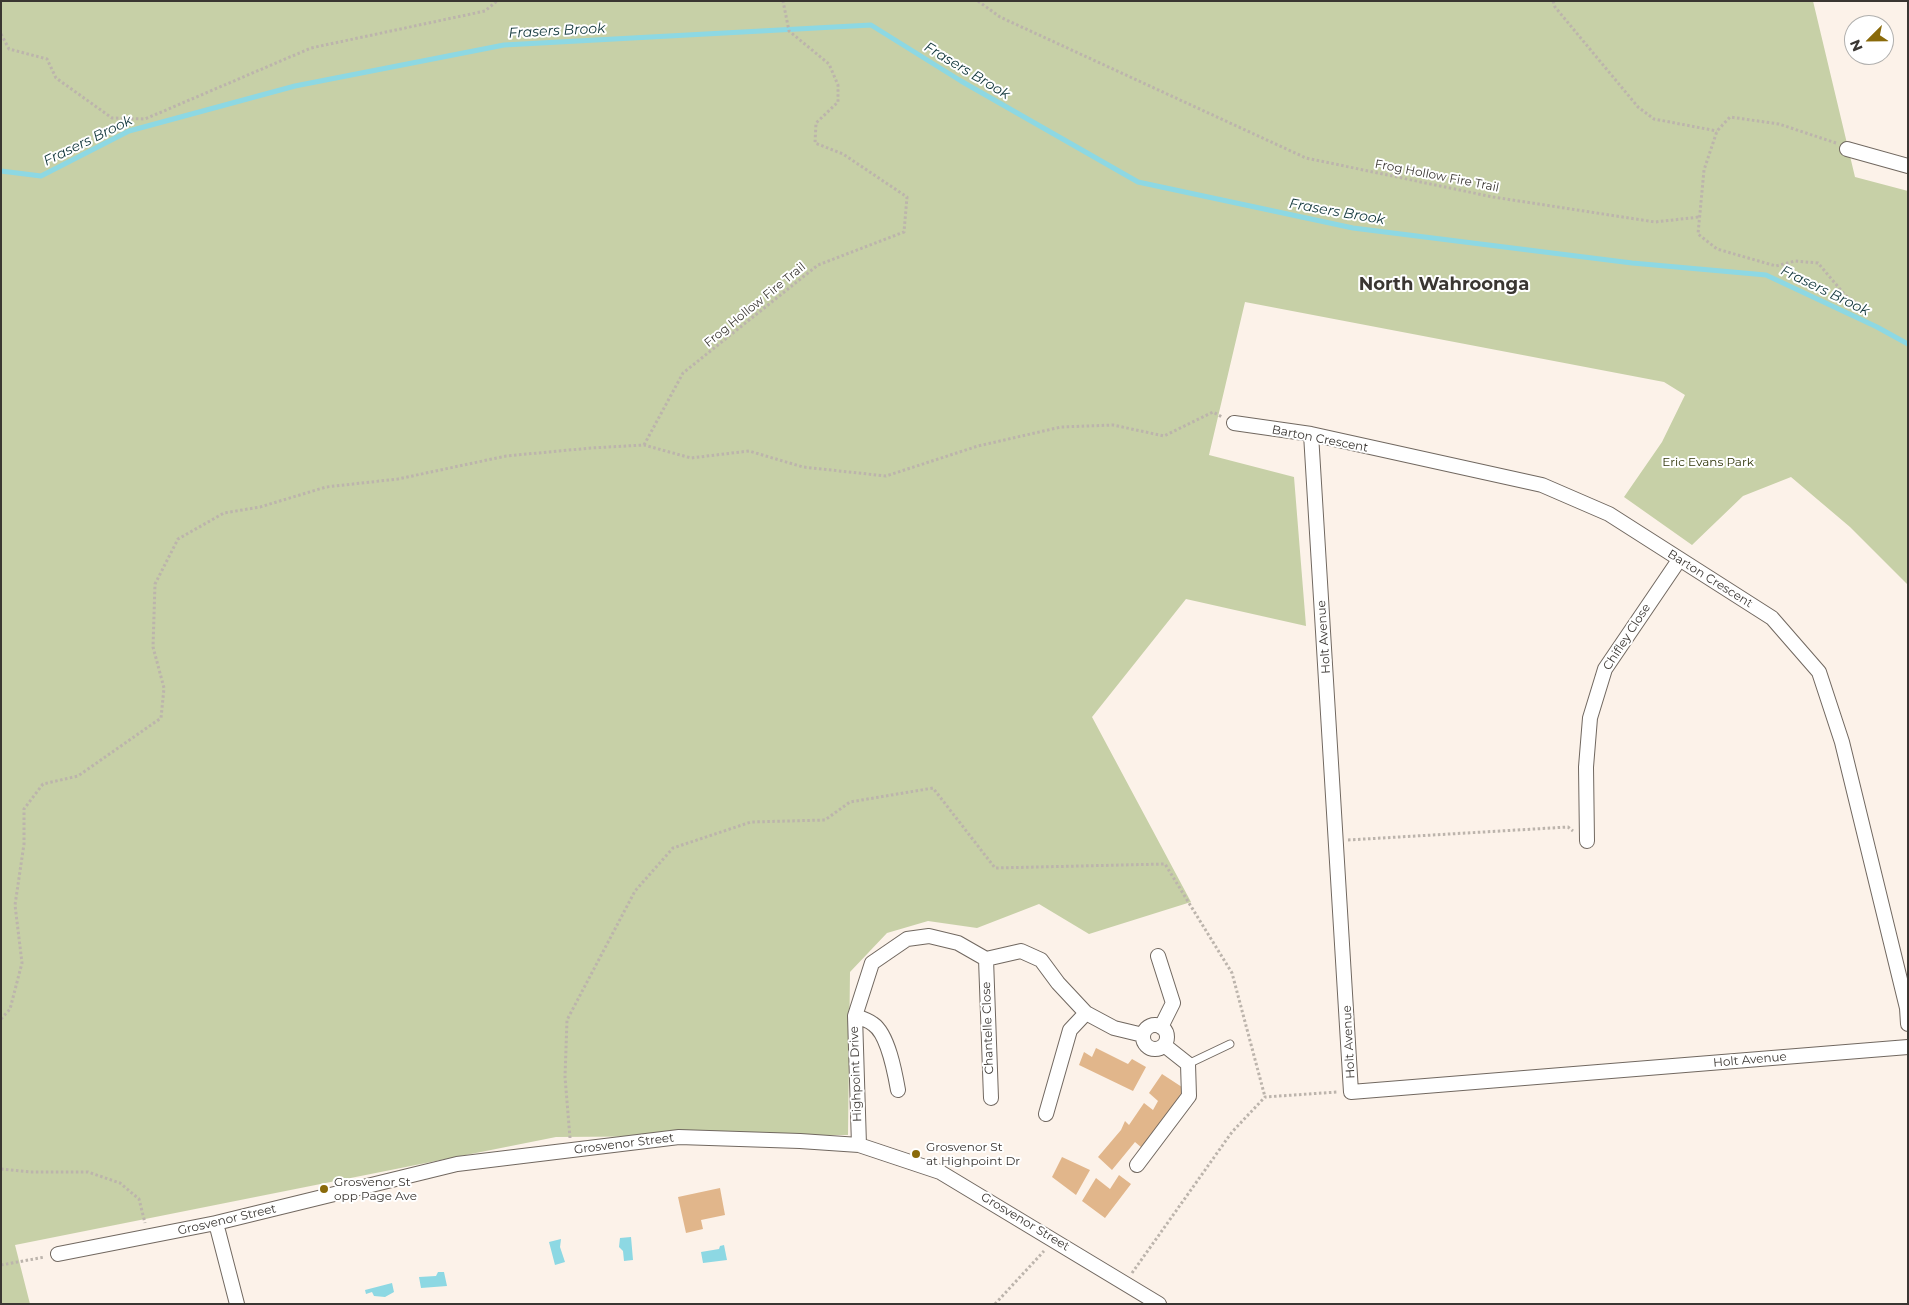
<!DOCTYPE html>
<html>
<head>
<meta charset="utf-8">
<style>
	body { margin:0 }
	#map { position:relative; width:1909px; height:1305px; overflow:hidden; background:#fcf2e9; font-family:Montserrat,sans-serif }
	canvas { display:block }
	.frame { position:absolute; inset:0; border:2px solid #3a3632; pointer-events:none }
	.north { position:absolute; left:1844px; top:15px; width:50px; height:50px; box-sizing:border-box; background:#fff; border:1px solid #b0afad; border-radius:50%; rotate:247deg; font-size:14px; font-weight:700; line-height:20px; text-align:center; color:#3a3632 }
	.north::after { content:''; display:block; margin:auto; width:18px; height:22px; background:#8a6a0a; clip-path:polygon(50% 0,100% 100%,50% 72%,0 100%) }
</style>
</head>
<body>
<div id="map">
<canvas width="1909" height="1305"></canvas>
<div class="frame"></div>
<div class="north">N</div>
</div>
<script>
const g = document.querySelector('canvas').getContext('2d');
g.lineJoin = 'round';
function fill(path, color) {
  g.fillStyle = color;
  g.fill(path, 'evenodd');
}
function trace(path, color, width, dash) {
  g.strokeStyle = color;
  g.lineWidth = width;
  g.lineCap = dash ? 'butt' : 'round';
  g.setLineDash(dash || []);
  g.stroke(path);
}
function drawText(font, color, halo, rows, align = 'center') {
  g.font = font + ' Montserrat,sans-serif';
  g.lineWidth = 4;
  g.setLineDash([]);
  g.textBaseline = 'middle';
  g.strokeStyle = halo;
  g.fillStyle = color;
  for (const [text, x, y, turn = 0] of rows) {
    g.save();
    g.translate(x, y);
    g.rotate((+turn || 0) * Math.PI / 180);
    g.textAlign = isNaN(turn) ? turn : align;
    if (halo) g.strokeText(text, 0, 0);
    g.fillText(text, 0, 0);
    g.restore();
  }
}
fill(new Path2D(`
	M 1,1 L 1813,1 L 1855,177 L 1908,191 L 1908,585 L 1850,527 L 1791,477 L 1743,496 L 1692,545 L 1624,497 L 1662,442 L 1685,395 L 1664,382 L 1245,302 L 1209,455 L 1294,477 L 1306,626 L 1186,599 L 1092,717 L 1191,902 L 1089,934 L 1039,904 L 977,928 L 928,921 L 887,933 L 850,972 L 848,1135 L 556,1137 L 15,1245 L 30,1304 L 1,1304 Z`), '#c7d0a7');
fill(new Path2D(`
	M 631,1237 L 633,1260 L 624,1261 L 623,1251 L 619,1247 L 620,1238 Z
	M 561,1239 L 560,1247 L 565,1262 L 555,1265 L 549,1242 Z
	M 724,1245 L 727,1260 L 703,1263 L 701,1252 L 719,1249 L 720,1246 Z
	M 438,1272 L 444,1272 L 447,1286 L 421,1288 L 419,1277 L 436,1276 Z
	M 392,1283 L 394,1292 L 385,1297 L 374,1296 L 372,1292 L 366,1294 L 365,1290 Z`), '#8dd8e3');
trace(new Path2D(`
	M 1,171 L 41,176 L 129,131 L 295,86 L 504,45 L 871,25 L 961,81 L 1138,182 L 1353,228 L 1632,263 L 1766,275 L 1877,327 L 1908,344`), '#8dd8e3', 5);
fill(new Path2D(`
	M 1096,1048 L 1128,1064 L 1132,1059 L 1146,1067 L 1133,1091 L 1079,1065 L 1084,1052 L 1092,1057 Z
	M 1162,1074 L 1185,1089 L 1142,1148 L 1135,1142 L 1112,1170 L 1098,1157 L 1121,1130 L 1125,1121 L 1129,1125 L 1144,1103 L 1153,1110 L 1158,1101 L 1149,1093 Z
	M 1062,1157 L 1090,1170 L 1076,1195 L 1052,1177 Z
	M 1119,1175 L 1131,1184 L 1105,1218 L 1082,1201 L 1096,1178 L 1110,1189 Z
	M 720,1188 L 725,1215 L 701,1220 L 703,1229 L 686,1233 L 678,1197 Z`), '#e1b68b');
const lane = new Path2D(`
	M 1188,1064 L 1230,1044`);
const street = new Path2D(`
	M 1847,149 L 1908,166
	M 1234,423 L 1311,434 L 1542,485 L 1609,514 L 1772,618 L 1819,672 L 1842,742 L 1907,1008 L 1908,1024
	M 1311,434 L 1351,1092 L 1908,1047
	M 1587,841 L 1586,767 L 1590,718 L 1605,669 L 1679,560
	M 1158,956 L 1173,1003 L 1161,1027
	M 986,959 L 991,1098
	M 855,1016 C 861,1018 868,1020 873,1024 C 888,1034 895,1073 898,1090
	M1143 1037a12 12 0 1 1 24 0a12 12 0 1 1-24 0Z
	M 1046,1114 L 1070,1030 L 1086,1013
	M 859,1145 L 855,1016 L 872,963 L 907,939 L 929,936 L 958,943 L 986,959 L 1021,951 L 1041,960 L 1058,983 L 1086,1013 L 1114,1028 L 1143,1035
	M 1137,1165 L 1189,1096 L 1188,1064 L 1164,1045
	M 216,1223 L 237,1304
	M 58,1254 L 216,1223 L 457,1164 L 679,1137 L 800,1141 L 859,1145 L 940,1172 L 1159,1304`);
trace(lane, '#716860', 9);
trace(street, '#716860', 16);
trace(new Path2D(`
	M 978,1 L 1000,17 L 1306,158 L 1493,197 L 1655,222 L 1699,217
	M 1553,1 L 1555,7 L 1638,107 L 1654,119 L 1717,131
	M 1,34 L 9,49 L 47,59 L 56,78 L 112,118 L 145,119 L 311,48 L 485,11 L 497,1
	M 1836,143 L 1779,124 L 1730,117 L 1717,131 L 1704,170 L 1698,234 L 1717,249 L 1776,266 L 1795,261 L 1818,263 L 1845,295 L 1866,310
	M 644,445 L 683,373 L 818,265 L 904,232 L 907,197 L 843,154 L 815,143 L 816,123 L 838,102 L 838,85 L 829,64 L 789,31 L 783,1
	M 1348,840 L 1568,827 L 1573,831
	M 1,1019 L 10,1009 L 22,963 L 15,905 L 24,844 L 24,809 L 43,784 L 78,776 L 161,718 L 164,688 L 153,647 L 155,584 L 178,539 L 224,513 L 260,507 L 326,487 L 398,479 L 506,456 L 591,448 L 644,445 L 691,458 L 749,451 L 803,467 L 886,476 L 978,446 L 1061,427 L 1113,425 L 1164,436 L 1213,412 L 1222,417
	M 570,1138 L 565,1077 L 567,1020 L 635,891 L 673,848 L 751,822 L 825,820 L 850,802 L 933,788 L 995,868 L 1165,864 L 1232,973 L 1265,1097
	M 1,1169 L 30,1172 L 88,1172 L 120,1183 L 139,1199 L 145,1223
	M 1,1265 L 45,1257
	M 1132,1273 L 1232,1132 L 1265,1097 L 1337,1092
	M 995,1304 L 1044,1251`), '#bcb4ac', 3, [2.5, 2.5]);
trace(lane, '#fff', 7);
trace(street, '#fff', 14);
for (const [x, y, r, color] of [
	[916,1154,5,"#8a6a0a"],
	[324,1189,5,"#8a6a0a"]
]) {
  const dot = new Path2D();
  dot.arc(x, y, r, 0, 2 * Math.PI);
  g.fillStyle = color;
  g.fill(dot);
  trace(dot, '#fff', 2);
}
drawText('12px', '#3a3632', '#fff', [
	["Frog Hollow Fire Trail",1437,176,11],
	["Frog Hollow Fire Trail",755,305,-39],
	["Barton Crescent",1320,439,11],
	["Barton Crescent",1710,579,32],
	["Holt Avenue",1324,637,-94],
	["Chifley Close",1627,637,-57],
	["Chantelle Close",988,1028,-92],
	["Holt Avenue",1349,1042,-93],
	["Holt Avenue",1750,1060,-5],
	["Highpoint Drive",856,1074,-92],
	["Grosvenor Street",624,1144,-7],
	["Grosvenor Street",227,1220,-13],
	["Grosvenor Street",1025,1222,31]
]);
drawText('12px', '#30360a', '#fff', [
	["Eric Evans Park",1708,462]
]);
drawText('12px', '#3a3632', '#fff', [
	["Grosvenor St",926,1147],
	["at Highpoint Dr",926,1161],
	["Grosvenor St",334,1182],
	["opp Page Ave",334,1196]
], 'left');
drawText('italic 14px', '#11363b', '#fff', [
	["Frasers Brook",557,31,-3],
	["Frasers Brook",967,71,31],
	["Frasers Brook",88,141,-26],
	["Frasers Brook",1337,212,10],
	["Frasers Brook",1825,291,26]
]);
drawText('bold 18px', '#3a3632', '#fff', [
	["North Wahroonga",1444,285]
]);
</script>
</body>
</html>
